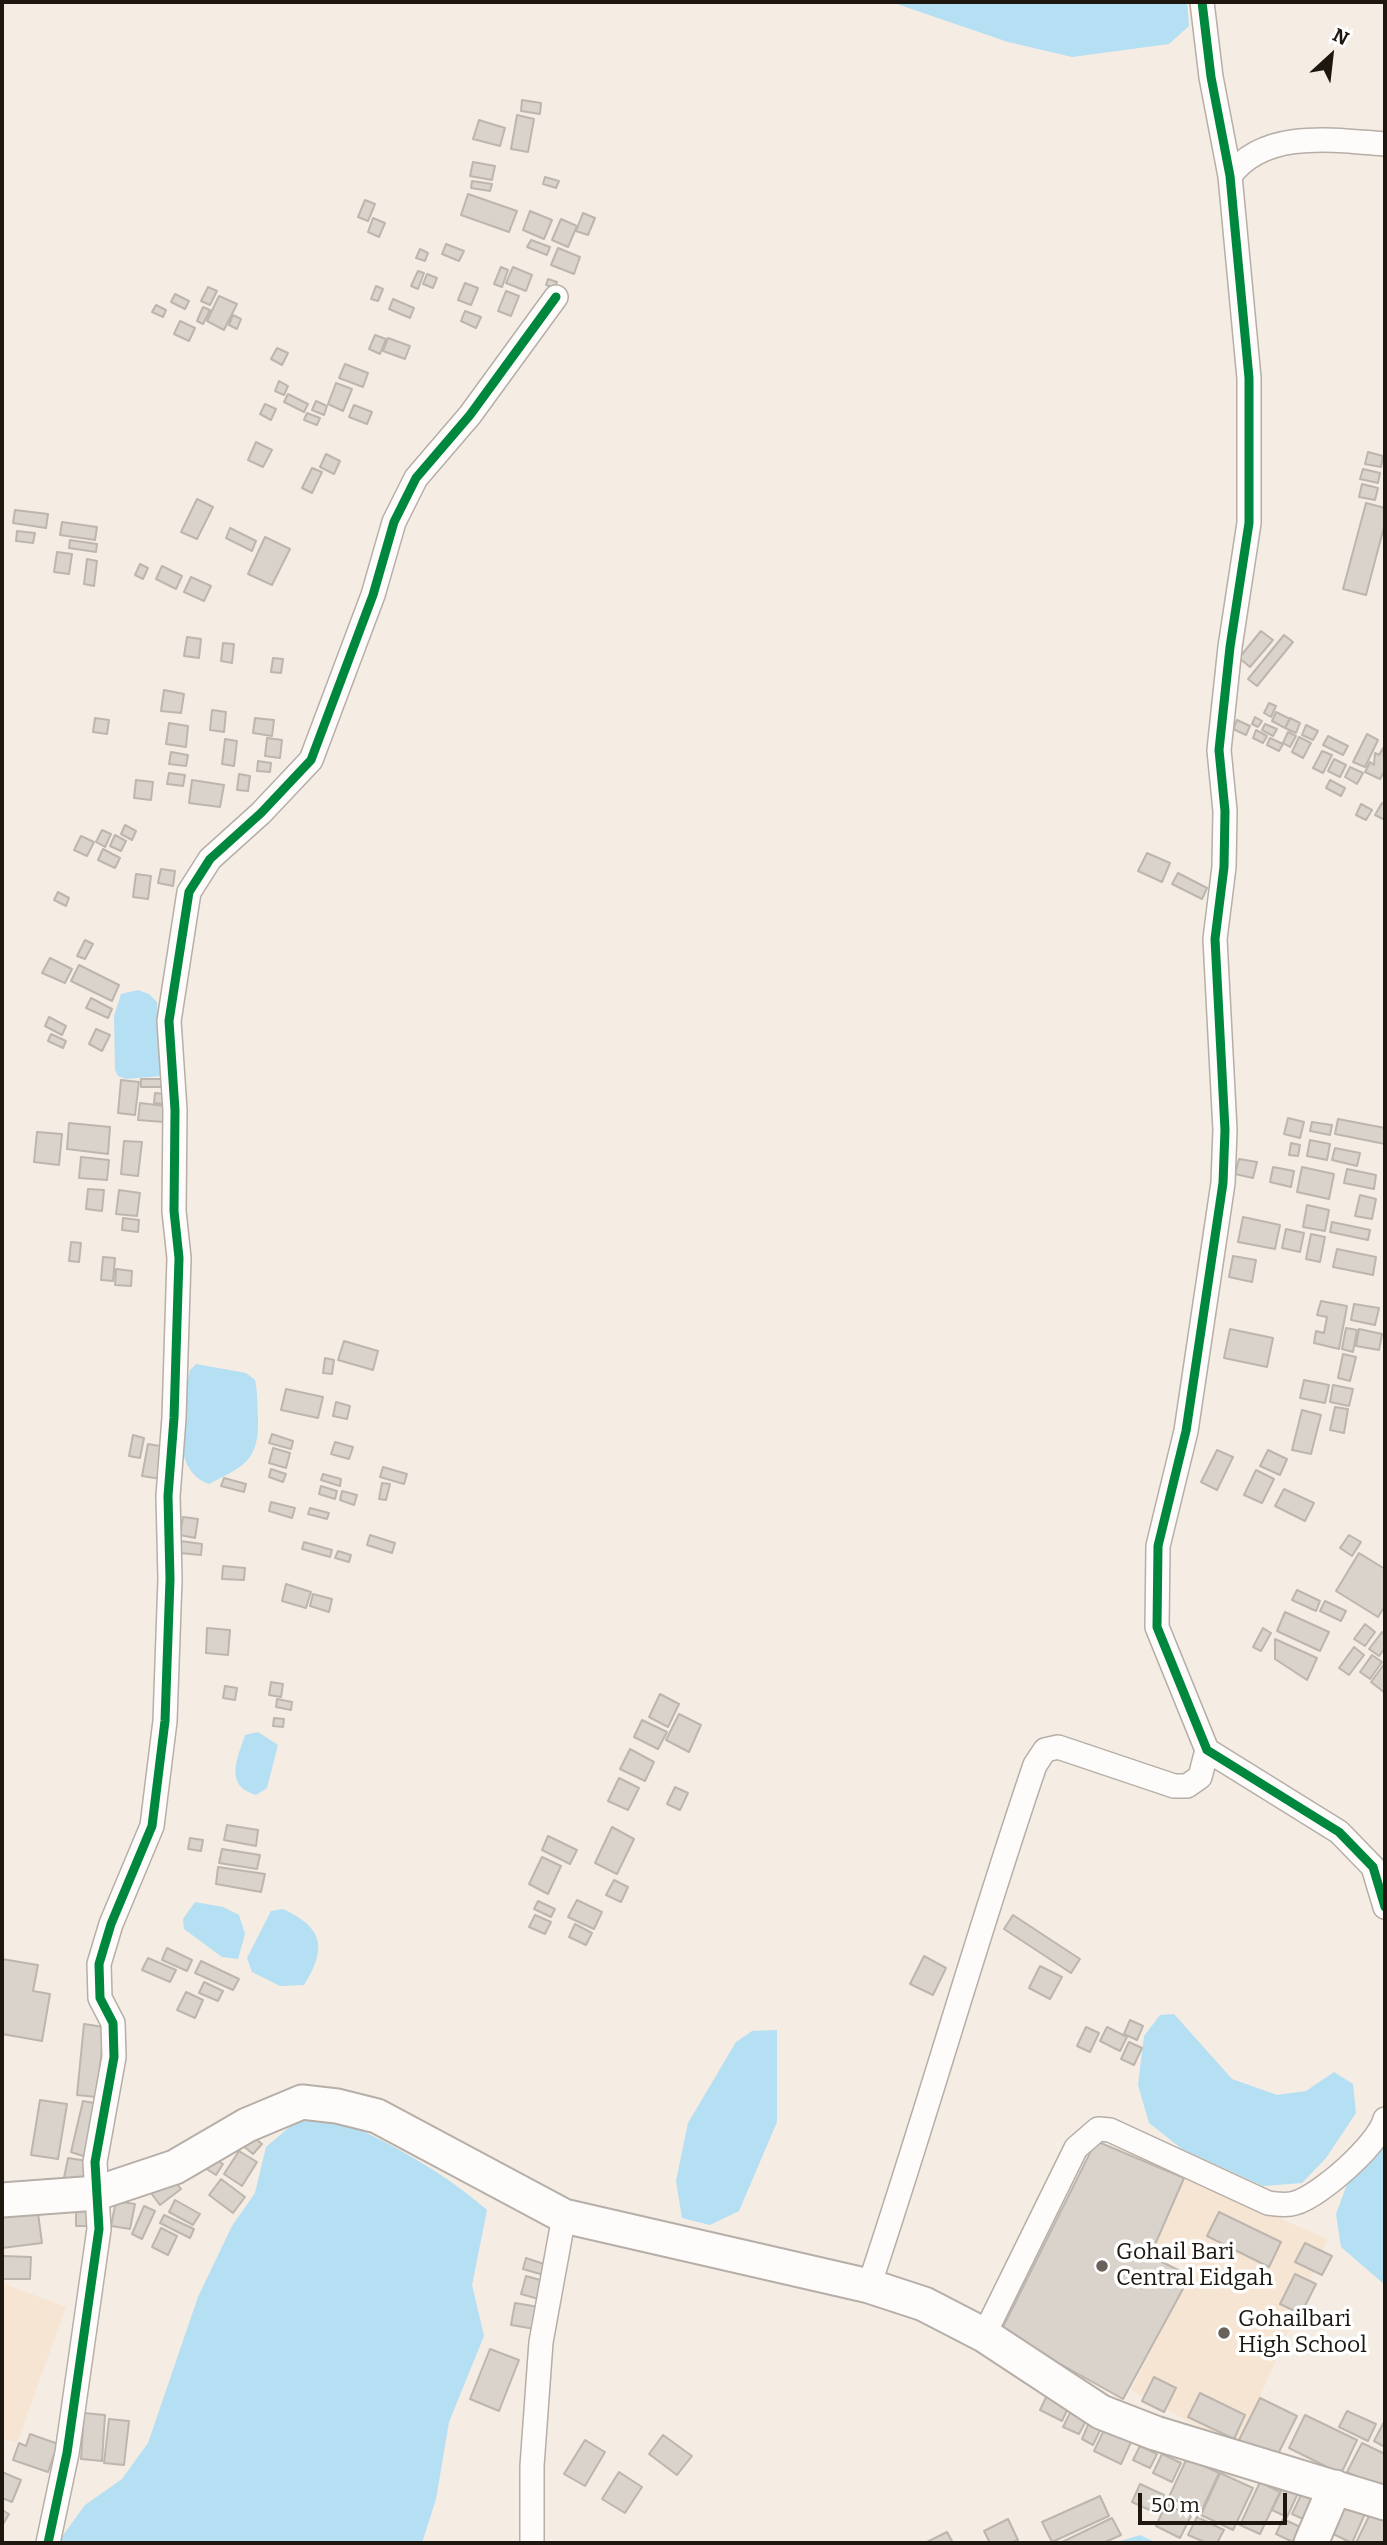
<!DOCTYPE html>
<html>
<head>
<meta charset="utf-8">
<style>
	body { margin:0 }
	#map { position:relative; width:1387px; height:2545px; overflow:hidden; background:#f5ece4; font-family:Bitter,serif }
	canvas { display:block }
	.frame { position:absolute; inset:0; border:4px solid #1e1710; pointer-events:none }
	.north { position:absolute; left:1296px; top:21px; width:70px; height:70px; -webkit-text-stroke:5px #fff; paint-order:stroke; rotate:27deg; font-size:19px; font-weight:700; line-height:28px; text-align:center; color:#1e1710 }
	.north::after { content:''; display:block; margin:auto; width:24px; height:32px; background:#1e1710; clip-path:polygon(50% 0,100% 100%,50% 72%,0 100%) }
	.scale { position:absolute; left:1138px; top:2493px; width:149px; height:32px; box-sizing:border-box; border:4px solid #1e1710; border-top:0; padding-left:9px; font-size:21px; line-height:24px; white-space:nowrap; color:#1e1710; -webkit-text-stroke:5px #fff; paint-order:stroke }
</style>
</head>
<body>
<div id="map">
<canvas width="1387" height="2545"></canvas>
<div class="frame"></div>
<div class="north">N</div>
<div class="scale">50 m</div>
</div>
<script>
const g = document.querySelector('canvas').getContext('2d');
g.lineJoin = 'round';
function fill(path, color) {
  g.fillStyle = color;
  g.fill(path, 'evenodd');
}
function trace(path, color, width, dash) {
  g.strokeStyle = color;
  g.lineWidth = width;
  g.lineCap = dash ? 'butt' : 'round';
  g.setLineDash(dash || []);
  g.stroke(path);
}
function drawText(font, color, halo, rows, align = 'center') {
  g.font = font + ' Bitter,serif';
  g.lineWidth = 7;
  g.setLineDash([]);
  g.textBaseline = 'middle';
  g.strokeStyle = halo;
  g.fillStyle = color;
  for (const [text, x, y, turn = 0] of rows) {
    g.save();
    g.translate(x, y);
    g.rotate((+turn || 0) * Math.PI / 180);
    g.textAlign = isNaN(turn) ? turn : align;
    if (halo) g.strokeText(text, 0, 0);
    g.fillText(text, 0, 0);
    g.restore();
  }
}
fill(new Path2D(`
	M 1184,2178 L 1328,2239 L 1238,2448 L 1131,2390 L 1192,2271 L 1153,2246 Z
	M 2,2283 L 66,2307 L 17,2443 L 2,2438 Z`), '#f7e5d3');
fill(new Path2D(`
	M 891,2 L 1187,2 L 1189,26 L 1169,44 L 1072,57 L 1008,42 Z
	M 138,990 L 149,994 L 157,1002 L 161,1076 L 126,1079 L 118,1076 L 115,1070 L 114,1016 L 121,994 Z
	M 196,1364 L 246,1373 L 255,1380 C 258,1393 257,1406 258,1419 C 259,1461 244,1466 209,1484 C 167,1469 183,1404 190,1370 Z
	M 258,1732 L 278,1745 L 267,1788 L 256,1795 C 224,1786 237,1759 245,1735 Z
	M 195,1902 L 223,1907 L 239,1915 L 245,1934 L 238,1959 L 222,1957 L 184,1929 L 183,1919 Z
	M 283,1909 C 324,1928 327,1948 304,1985 L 280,1986 L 252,1972 L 247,1958 L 271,1911 Z
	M 1174,2014 L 1232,2079 L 1277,2095 L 1306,2091 L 1334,2072 L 1353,2084 L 1356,2113 L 1326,2158 L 1302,2183 L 1263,2186 L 1182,2149 L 1149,2123 L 1138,2085 L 1144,2036 L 1160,2015 Z
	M 777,2030 L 777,2122 L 739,2211 L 710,2225 L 682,2218 L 676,2181 L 688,2123 L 736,2042 L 752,2031 Z
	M 333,2117 C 388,2142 441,2170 487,2210 L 472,2285 L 484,2336 L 449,2422 L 436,2499 L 422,2543 L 61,2543 L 61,2538 L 85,2505 L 122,2479 L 148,2443 L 198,2297 L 232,2226 L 255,2193 L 266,2147 L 294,2123 Z
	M 1385,2142 L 1385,2285 L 1341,2247 L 1336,2214 L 1349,2179 Z
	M 1140,2535 L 1157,2543 L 1114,2543 Z`), '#b5dff2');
const building = new Path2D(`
	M 522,100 L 541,103 L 540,114 L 521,111 Z
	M 517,115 L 534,119 L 528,152 L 511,149 Z
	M 479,120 L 505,128 L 500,146 L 473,139 Z
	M 473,162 L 495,166 L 492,180 L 470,176 Z
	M 545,177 L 559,181 L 556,188 L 543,184 Z
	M 472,181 L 492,184 L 490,191 L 471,188 Z
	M 468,194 L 517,211 L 509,232 L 461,215 Z
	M 365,200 L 375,204 L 368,221 L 358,217 Z
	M 530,211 L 552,220 L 544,239 L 523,230 Z
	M 583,213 L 595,218 L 588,235 L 576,231 Z
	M 373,218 L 385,223 L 379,237 L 368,232 Z
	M 561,219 L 577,226 L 568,247 L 552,240 Z
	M 531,240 L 550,247 L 547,255 L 527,247 Z
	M 446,244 L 464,251 L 459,261 L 442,254 Z
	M 558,248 L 580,257 L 574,274 L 551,265 Z
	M 420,249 L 428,253 L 425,261 L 416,258 Z
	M 501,267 L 508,270 L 502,287 L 494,284 Z
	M 513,267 L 532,275 L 526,291 L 506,283 Z
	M 418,271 L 424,273 L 418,289 L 411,286 Z
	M 427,274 L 437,278 L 433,288 L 423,284 Z
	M 548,279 L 557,282 L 555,288 L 546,285 Z
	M 465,283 L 478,288 L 471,305 L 458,300 Z
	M 376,286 L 383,289 L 378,301 L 371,299 Z
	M 208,287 L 217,291 L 210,305 L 201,301 Z
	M 506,291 L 519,296 L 511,316 L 498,311 Z
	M 175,294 L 189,301 L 185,309 L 171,302 Z
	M 219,296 L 237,304 L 224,330 L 207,321 Z
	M 393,299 L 414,308 L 410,318 L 389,309 Z
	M 156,305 L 166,310 L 163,317 L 152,312 Z
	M 203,307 L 210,310 L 203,324 L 197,321 Z
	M 465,311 L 481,317 L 476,328 L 461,321 Z
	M 233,315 L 241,319 L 237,329 L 229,325 Z
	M 180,321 L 195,328 L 189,341 L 174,334 Z
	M 375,335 L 386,339 L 380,354 L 369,349 Z
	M 388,338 L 410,346 L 405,359 L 383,351 Z
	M 277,348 L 288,353 L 282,365 L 271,359 Z
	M 345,364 L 368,373 L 363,387 L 339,378 Z
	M 279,381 L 288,386 L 284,395 L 275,391 Z
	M 336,383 L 352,389 L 343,411 L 328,404 Z
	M 288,394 L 308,404 L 304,412 L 284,402 Z
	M 316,401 L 327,406 L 324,415 L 312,410 Z
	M 265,404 L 276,409 L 271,420 L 260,414 Z
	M 354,405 L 372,412 L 367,424 L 349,417 Z
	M 307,413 L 320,418 L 317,425 L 304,420 Z
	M 256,442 L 272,450 L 263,467 L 248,460 Z
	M 1368,452 L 1383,456 L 1381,467 L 1365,464 Z
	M 326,454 L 340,461 L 334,474 L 320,467 Z
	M 312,468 L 322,472 L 312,493 L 302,488 Z
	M 1363,469 L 1380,473 L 1378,483 L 1360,479 Z
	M 1362,484 L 1378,488 L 1375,500 L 1359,497 Z
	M 197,499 L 213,507 L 197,539 L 181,532 Z
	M 1366,503 L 1385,508 L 1385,523 L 1366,595 L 1343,589 Z
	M 15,510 L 48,514 L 46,528 L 13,523 Z
	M 62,522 L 97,527 L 95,540 L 60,535 Z
	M 230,528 L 256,541 L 252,551 L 226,538 Z
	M 17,531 L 35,533 L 33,543 L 16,541 Z
	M 265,537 L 290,549 L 272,585 L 248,574 Z
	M 70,540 L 97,544 L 96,552 L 69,548 Z
	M 57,552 L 72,554 L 69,574 L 54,572 Z
	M 87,559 L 97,561 L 94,586 L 84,584 Z
	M 140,564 L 148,568 L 143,579 L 135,575 Z
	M 162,566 L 182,576 L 176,589 L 156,579 Z
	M 191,577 L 211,586 L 204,601 L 184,592 Z
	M 1261,631 L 1273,640 L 1250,667 L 1239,658 Z
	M 1284,635 L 1293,642 L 1257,686 L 1248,679 Z
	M 187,637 L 201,639 L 199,658 L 184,656 Z
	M 223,643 L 234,644 L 232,663 L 221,661 Z
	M 273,658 L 283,659 L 281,673 L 271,672 Z
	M 164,690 L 184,694 L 181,713 L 161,711 Z
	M 1269,703 L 1276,706 L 1271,717 L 1264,713 Z
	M 212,710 L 226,712 L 224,732 L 210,730 Z
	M 1276,712 L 1290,719 L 1285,728 L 1272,721 Z
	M 1255,717 L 1262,721 L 1258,727 L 1252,724 Z
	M 95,718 L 109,720 L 107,734 L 93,732 Z
	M 255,718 L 274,720 L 272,736 L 253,733 Z
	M 1290,718 L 1300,723 L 1296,733 L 1285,728 Z
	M 1237,720 L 1250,726 L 1246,735 L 1233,729 Z
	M 169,723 L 188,726 L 186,747 L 166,744 Z
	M 1265,724 L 1277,729 L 1273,736 L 1262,730 Z
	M 1306,725 L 1318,731 L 1313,740 L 1302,735 Z
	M 1256,730 L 1267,736 L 1263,743 L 1253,738 Z
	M 1288,732 L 1296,736 L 1290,747 L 1283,743 Z
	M 1367,734 L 1378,740 L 1365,767 L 1353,762 Z
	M 1328,736 L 1348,746 L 1343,755 L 1323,745 Z
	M 1299,737 L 1311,743 L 1303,758 L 1292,752 Z
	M 267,738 L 282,740 L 280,758 L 265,756 Z
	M 1270,738 L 1283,744 L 1279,751 L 1267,745 Z
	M 225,739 L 237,741 L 234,766 L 222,764 Z
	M 1383,748 L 1385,770 L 1380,779 L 1365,772 L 1370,762 L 1374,765 L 1375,753 L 1379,755 Z
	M 1322,751 L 1332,755 L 1323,773 L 1313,768 Z
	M 171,752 L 188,755 L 186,766 L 169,764 Z
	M 1334,759 L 1346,765 L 1340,777 L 1328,771 Z
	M 258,761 L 271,763 L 270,772 L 257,771 Z
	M 1350,767 L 1363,773 L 1357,784 L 1345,777 Z
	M 169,773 L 185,775 L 183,786 L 167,784 Z
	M 239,774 L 250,776 L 248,791 L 237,790 Z
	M 136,780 L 153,782 L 151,800 L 134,798 Z
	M 192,780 L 224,785 L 220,807 L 189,803 Z
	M 1330,780 L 1345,788 L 1341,796 L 1326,788 Z
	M 1382,803 L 1385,805 L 1385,820 L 1375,815 Z
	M 1361,804 L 1372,810 L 1366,820 L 1356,815 Z
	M 125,825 L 136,831 L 132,840 L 121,834 Z
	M 102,830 L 111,834 L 105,847 L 96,842 Z
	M 115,835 L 126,841 L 121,851 L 110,846 Z
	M 81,836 L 94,842 L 87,856 L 74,850 Z
	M 103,849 L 120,858 L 115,868 L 98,860 Z
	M 1147,853 L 1170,863 L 1162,882 L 1138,871 Z
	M 161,869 L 175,871 L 173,886 L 158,883 Z
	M 1178,873 L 1207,888 L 1202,899 L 1172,884 Z
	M 136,874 L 151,876 L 148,899 L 133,897 Z
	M 58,892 L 69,898 L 66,906 L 54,900 Z
	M 85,940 L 93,944 L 85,959 L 77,956 Z
	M 50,958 L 72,969 L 65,983 L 42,973 Z
	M 79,965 L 119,985 L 112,1001 L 71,981 Z
	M 91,998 L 112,1009 L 108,1018 L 86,1008 Z
	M 49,1017 L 66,1026 L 62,1035 L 45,1026 Z
	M 96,1029 L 110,1035 L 102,1051 L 89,1044 Z
	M 51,1034 L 66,1041 L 63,1048 L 48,1041 Z
	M 141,1079 L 162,1079 L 162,1087 L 141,1087 Z
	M 121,1080 L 139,1082 L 135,1115 L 118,1113 Z
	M 155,1093 L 166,1094 L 164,1104 L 154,1103 Z
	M 140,1103 L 165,1106 L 164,1122 L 138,1120 Z
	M 1288,1118 L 1304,1122 L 1300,1138 L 1284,1134 Z
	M 1338,1119 L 1385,1128 L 1385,1144 L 1335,1134 Z
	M 1312,1122 L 1332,1125 L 1330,1135 L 1310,1131 Z
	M 69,1123 L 110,1127 L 108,1154 L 67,1149 Z
	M 37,1132 L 62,1134 L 59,1165 L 34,1162 Z
	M 1310,1140 L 1330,1144 L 1327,1160 L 1307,1156 Z
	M 124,1141 L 142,1142 L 138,1176 L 121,1174 Z
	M 1291,1143 L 1300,1145 L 1298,1156 L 1289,1155 Z
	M 1335,1148 L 1360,1153 L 1357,1166 L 1332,1160 Z
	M 81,1157 L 109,1160 L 107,1180 L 79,1178 Z
	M 1239,1159 L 1257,1162 L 1253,1178 L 1235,1174 Z
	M 1273,1167 L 1294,1171 L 1291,1187 L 1270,1182 Z
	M 1302,1167 L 1334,1174 L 1329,1199 L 1297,1192 Z
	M 1347,1169 L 1376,1175 L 1374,1189 L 1344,1183 Z
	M 88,1189 L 104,1190 L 102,1211 L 86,1209 Z
	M 119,1190 L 140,1193 L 137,1216 L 116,1214 Z
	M 1360,1195 L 1376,1199 L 1372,1219 L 1355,1216 Z
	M 1307,1205 L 1329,1210 L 1325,1231 L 1303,1227 Z
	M 1243,1217 L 1280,1225 L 1275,1249 L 1238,1242 Z
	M 123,1218 L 139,1220 L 138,1232 L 122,1230 Z
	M 1332,1222 L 1370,1230 L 1368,1240 L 1330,1232 Z
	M 1286,1229 L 1304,1233 L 1300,1252 L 1282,1248 Z
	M 1311,1234 L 1325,1237 L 1320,1262 L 1306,1259 Z
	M 71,1242 L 81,1243 L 79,1262 L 69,1261 Z
	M 1337,1249 L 1376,1257 L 1373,1275 L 1333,1267 Z
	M 1233,1256 L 1256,1260 L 1252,1282 L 1229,1277 Z
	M 103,1257 L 115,1258 L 113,1281 L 101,1280 Z
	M 116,1269 L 132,1271 L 131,1286 L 115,1285 Z
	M 1321,1301 L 1347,1306 L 1339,1349 L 1314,1343 L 1316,1331 L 1324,1333 L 1327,1317 L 1317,1315 Z
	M 1354,1304 L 1379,1308 L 1375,1325 L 1351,1320 Z
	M 1346,1328 L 1357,1330 L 1353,1352 L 1342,1349 Z
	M 1230,1329 L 1273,1338 L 1267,1367 L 1224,1358 Z
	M 1359,1329 L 1382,1334 L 1379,1350 L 1356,1346 Z
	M 344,1341 L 378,1351 L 373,1370 L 338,1360 Z
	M 1343,1354 L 1356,1357 L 1350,1381 L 1338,1378 Z
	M 325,1358 L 334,1360 L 332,1374 L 323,1373 Z
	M 1304,1380 L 1329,1385 L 1325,1403 L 1300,1398 Z
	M 1333,1385 L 1353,1389 L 1349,1406 L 1330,1402 Z
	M 286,1389 L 323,1397 L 318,1418 L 281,1410 Z
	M 336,1402 L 350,1406 L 347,1419 L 333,1416 Z
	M 1335,1407 L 1348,1409 L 1344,1433 L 1330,1430 Z
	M 1302,1410 L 1321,1415 L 1311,1454 L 1292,1450 Z
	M 272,1434 L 293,1441 L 291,1449 L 269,1443 Z
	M 133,1435 L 144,1438 L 140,1458 L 129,1456 Z
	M 335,1442 L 353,1447 L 349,1459 L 331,1454 Z
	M 148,1444 L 166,1447 L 161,1479 L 142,1476 Z
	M 273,1448 L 290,1453 L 286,1468 L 269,1463 Z
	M 1217,1450 L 1233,1457 L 1217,1490 L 1201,1482 Z
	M 1268,1450 L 1287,1459 L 1280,1475 L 1260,1466 Z
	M 383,1467 L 407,1474 L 404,1484 L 380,1477 Z
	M 271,1469 L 286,1474 L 283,1482 L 269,1477 Z
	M 1256,1470 L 1274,1479 L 1262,1503 L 1244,1495 Z
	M 323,1474 L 341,1479 L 340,1486 L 321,1480 Z
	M 224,1478 L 246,1484 L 244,1492 L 221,1486 Z
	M 382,1483 L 390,1484 L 386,1500 L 379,1499 Z
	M 321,1486 L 337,1491 L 335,1499 L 319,1494 Z
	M 1284,1489 L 1314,1503 L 1305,1521 L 1275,1506 Z
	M 342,1491 L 357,1495 L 354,1505 L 340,1500 Z
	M 271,1502 L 295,1508 L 292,1518 L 269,1511 Z
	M 310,1508 L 329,1513 L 327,1519 L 308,1514 Z
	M 183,1517 L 198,1519 L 195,1538 L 180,1535 Z
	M 370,1535 L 395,1543 L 392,1553 L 367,1545 Z
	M 1349,1535 L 1361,1542 L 1352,1556 L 1340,1548 Z
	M 181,1541 L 202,1544 L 201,1555 L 180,1553 Z
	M 304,1542 L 332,1550 L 330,1557 L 302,1549 Z
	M 338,1551 L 351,1555 L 349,1562 L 335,1558 Z
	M 1359,1553 L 1385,1569 L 1385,1606 L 1378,1617 L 1336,1591 Z
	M 223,1566 L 245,1568 L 244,1580 L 222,1579 Z
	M 286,1584 L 311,1592 L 306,1608 L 282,1601 Z
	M 1297,1590 L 1320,1601 L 1316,1611 L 1292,1600 Z
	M 313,1594 L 332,1599 L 329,1612 L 310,1606 Z
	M 1325,1601 L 1346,1611 L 1341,1621 L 1320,1611 Z
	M 1285,1612 L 1329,1632 L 1320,1651 L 1277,1631 Z
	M 1365,1624 L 1375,1632 L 1365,1646 L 1354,1639 Z
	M 207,1628 L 230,1630 L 228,1655 L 206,1653 Z
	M 1263,1628 L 1271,1633 L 1261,1651 L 1253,1647 Z
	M 1382,1632 L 1385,1635 L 1385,1648 L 1379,1656 L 1369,1649 Z
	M 1275,1639 L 1317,1658 L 1307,1680 L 1275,1659 Z
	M 1354,1647 L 1364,1655 L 1349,1675 L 1339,1668 Z
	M 1372,1655 L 1382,1662 L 1370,1679 L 1360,1672 Z
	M 1385,1663 L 1385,1693 L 1371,1682 Z
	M 271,1682 L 283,1684 L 281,1697 L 269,1695 Z
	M 225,1686 L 237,1688 L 235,1700 L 223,1698 Z
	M 660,1694 L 679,1704 L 668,1727 L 649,1717 Z
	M 277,1699 L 292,1702 L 291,1710 L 276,1707 Z
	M 679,1714 L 701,1725 L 689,1752 L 666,1740 Z
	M 274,1718 L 284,1719 L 283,1727 L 273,1726 Z
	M 642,1720 L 667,1732 L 658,1749 L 634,1737 Z
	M 630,1749 L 654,1762 L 645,1781 L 620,1769 Z
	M 619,1778 L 639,1788 L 628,1810 L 608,1801 Z
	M 675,1787 L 688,1793 L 680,1810 L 667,1804 Z
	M 227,1825 L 258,1830 L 256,1846 L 224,1840 Z
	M 612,1827 L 634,1839 L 617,1874 L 595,1863 Z
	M 548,1836 L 577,1850 L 570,1864 L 542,1850 Z
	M 190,1838 L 203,1840 L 201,1851 L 188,1849 Z
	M 222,1849 L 260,1855 L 257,1869 L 219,1863 Z
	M 542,1857 L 561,1866 L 548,1894 L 529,1884 Z
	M 218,1867 L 265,1874 L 261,1892 L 216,1884 Z
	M 614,1880 L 628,1887 L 621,1902 L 606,1895 Z
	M 577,1900 L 602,1912 L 594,1929 L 568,1917 Z
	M 538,1901 L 555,1909 L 551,1917 L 534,1909 Z
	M 535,1915 L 551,1922 L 545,1934 L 529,1927 Z
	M 1013,1915 L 1080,1959 L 1071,1973 L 1004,1929 Z
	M 575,1924 L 592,1933 L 586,1945 L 569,1937 Z
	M 167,1948 L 192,1960 L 187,1971 L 162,1960 Z
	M 924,1956 L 946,1968 L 933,1995 L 910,1984 Z
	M 148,1958 L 176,1970 L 170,1982 L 142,1970 Z
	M 2,1959 L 38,1965 L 33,1991 L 50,1994 L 42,2041 L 2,2034 Z
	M 201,1961 L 239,1979 L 233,1990 L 195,1973 Z
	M 1040,1966 L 1062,1977 L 1050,1999 L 1029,1988 Z
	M 204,1982 L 223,1991 L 218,2001 L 199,1993 Z
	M 186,1992 L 203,2000 L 195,2018 L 177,2010 Z
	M 1130,2020 L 1143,2026 L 1137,2040 L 1124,2034 Z
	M 84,2024 L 104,2027 L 97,2097 L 77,2095 Z
	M 1086,2027 L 1099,2033 L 1090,2052 L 1077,2046 Z
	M 1107,2027 L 1127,2037 L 1120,2051 L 1100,2041 Z
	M 1129,2042 L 1142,2048 L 1134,2065 L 1121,2059 Z
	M 40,2100 L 67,2104 L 58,2159 L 31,2155 Z
	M 83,2101 L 99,2104 L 86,2157 L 71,2152 Z
	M 250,2134 L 262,2144 L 253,2154 L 242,2145 Z
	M 1096,2141 L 1184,2178 L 1150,2256 L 1190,2276 L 1123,2399 L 1001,2331 Z
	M 239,2151 L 257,2162 L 242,2186 L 224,2174 Z
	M 212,2157 L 223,2164 L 216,2175 L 205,2168 Z
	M 68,2158 L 87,2161 L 83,2181 L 64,2178 Z
	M 172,2177 L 181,2189 L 160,2205 L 151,2193 Z
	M 221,2179 L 245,2197 L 233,2213 L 209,2195 Z
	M 175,2200 L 200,2214 L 193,2225 L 169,2212 Z
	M 116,2201 L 135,2204 L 130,2229 L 111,2226 Z
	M 76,2205 L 92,2206 L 92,2226 L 76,2226 Z
	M 144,2206 L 155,2211 L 142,2239 L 132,2234 Z
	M 1219,2212 L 1281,2242 L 1269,2267 L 1207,2236 Z
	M 38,2213 L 42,2243 L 2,2248 L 2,2217 Z
	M 164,2215 L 194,2229 L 190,2238 L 160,2223 Z
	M 161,2228 L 177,2236 L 168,2255 L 152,2247 Z
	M 1305,2243 L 1332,2256 L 1322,2275 L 1295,2262 Z
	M 2,2256 L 31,2257 L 30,2279 L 2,2279 Z
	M 526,2258 L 550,2266 L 547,2276 L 523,2269 Z
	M 1295,2274 L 1316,2284 L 1301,2314 L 1280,2304 Z
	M 526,2276 L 547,2282 L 542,2300 L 521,2294 Z
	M 515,2303 L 545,2308 L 541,2330 L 511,2325 Z
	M 490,2349 L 519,2360 L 499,2411 L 470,2399 Z
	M 1154,2377 L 1176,2388 L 1164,2412 L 1142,2401 Z
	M 1049,2391 L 1071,2402 L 1062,2421 L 1040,2410 Z
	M 1200,2393 L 1245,2415 L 1234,2439 L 1188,2417 Z
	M 1260,2398 L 1297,2416 L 1276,2458 L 1239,2440 Z
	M 1073,2407 L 1089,2415 L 1079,2434 L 1063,2427 Z
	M 1347,2411 L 1376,2424 L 1368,2441 L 1339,2427 Z
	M 84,2413 L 105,2415 L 102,2461 L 81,2459 Z
	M 1305,2415 L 1357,2440 L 1341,2474 L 1289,2448 Z
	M 1091,2418 L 1103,2424 L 1093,2445 L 1082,2439 Z
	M 109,2419 L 129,2421 L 124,2465 L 104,2463 Z
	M 1384,2422 L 1385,2423 L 1385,2447 L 1374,2441 Z
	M 1105,2428 L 1132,2440 L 1121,2464 L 1094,2451 Z
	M 30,2434 L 58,2444 L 48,2472 L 13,2460 L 19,2443 L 26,2446 Z
	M 663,2435 L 692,2456 L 677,2475 L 649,2454 Z
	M 585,2440 L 605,2452 L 585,2486 L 564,2474 Z
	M 1362,2443 L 1385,2454 L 1385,2490 L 1347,2472 Z
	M 1140,2446 L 1157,2454 L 1150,2468 L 1133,2460 Z
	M 1162,2454 L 1181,2463 L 1172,2482 L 1153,2473 Z
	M 1187,2458 L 1219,2473 L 1201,2512 L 1169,2497 Z
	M 2,2472 L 21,2480 L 12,2502 L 2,2498 Z
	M 619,2472 L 642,2487 L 625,2513 L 602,2499 Z
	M 1220,2473 L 1253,2488 L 1233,2530 L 1201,2515 Z
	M 1260,2482 L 1280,2492 L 1260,2534 L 1240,2525 Z
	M 1140,2484 L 1164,2495 L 1156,2513 L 1132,2502 Z
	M 1284,2485 L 1299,2491 L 1287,2517 L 1272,2510 Z
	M 1303,2491 L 1323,2500 L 1312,2523 L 1292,2514 Z
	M 1100,2496 L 1109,2516 L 1052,2542 L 1042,2522 Z
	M 1343,2498 L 1367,2509 L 1352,2543 L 1327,2531 Z
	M 1166,2504 L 1191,2516 L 1180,2538 L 1156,2526 Z
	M 2,2510 L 9,2514 L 2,2526 Z
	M 1372,2510 L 1385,2516 L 1385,2543 L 1356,2543 Z
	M 1197,2517 L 1224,2530 L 1217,2543 L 1207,2543 L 1188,2535 Z
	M 1112,2518 L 1121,2535 L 1103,2543 L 1060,2543 Z
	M 1008,2519 L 1018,2540 L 1010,2543 L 990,2543 L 984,2531 Z
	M 1283,2519 L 1309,2531 L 1295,2543 L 1276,2534 Z
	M 947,2532 L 953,2543 L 928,2543 L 927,2542 Z`);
fill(building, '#dad3cb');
trace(building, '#bdb6ae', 2);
const street = new Path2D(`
	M 1202,2 L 1211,77 L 1230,176 L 1249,378 L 1249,523 L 1230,647 L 1219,750 L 1225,811 L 1224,867 L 1215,939 L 1225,1130 L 1223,1183 L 1186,1431 L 1158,1546 L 1157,1627 L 1207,1750 L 1339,1832 L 1373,1867 L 1385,1907
	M 1230,176 C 1264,129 1334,140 1385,144
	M 869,2286 C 927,2113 976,1938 1035,1765 L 1045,1750 L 1058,1747 L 1174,1786 L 1187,1786 L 1200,1777 L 1207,1750
	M 984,2335 L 1076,2148 L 1098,2129 L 1110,2130 L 1268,2203 C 1277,2204 1286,2206 1295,2203 C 1320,2196 1379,2144 1385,2119
	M 48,2543 L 67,2453 L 99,2229 L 95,2162 L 114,2057 L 113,2023 L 100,1998 L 99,1964 L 111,1924 L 152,1826 L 165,1721 L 170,1579 L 168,1496 L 174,1418 L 179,1258 L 174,1211 L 175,1110 L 169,1021 L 189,892 L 210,859 L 261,813 L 311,760 L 373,595 L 394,522 L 416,478 L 470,415 L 556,297
	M 532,2543 L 532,2466 L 541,2342 L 564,2216`);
const secondary = new Path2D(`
	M 2,2200 L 97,2193 L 175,2167 L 247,2125 L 302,2102 L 337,2106 L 377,2116 L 564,2216 L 869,2286 L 924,2304 L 984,2335 L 1101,2412 L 1155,2433 L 1385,2503
	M 1311,2543 L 1335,2487`);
trace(street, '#b6aea7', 26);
trace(secondary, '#b6aea7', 37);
trace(street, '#fefcfb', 23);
trace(secondary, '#fefcfb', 33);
trace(new Path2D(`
	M 1202,2 L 1211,77 L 1230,176 L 1249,378 L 1249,523 L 1230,647 L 1219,750 L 1225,811 L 1224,867 L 1215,939 L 1225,1130 L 1223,1183 L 1186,1431 L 1158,1546 L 1157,1627 L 1207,1750 L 1339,1832 L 1373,1867 L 1385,1907
	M 48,2543 L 67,2453 L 99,2229 L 95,2162 L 114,2057 L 113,2023 L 100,1998 L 99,1964 L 111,1924 L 152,1826 L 165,1721 L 170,1579 L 168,1496 L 174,1418 L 179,1258 L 174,1211 L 175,1110 L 169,1021 L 189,892 L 210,859 L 261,813 L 311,760 L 373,595 L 394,522 L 416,478 L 470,415 L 556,297`), '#00873e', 9);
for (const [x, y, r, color] of [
	[1102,2266,7,"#69625a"],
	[1224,2333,7,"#69625a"]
]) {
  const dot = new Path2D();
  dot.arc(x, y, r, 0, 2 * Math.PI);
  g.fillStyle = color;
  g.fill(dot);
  trace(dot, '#fff', 2.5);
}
drawText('23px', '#1e1710', '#fff', [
	["Gohail Bari",1116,2253],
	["Central Eidgah",1116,2279],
	["Gohailbari",1238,2320],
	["High School",1238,2346]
], 'left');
</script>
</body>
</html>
